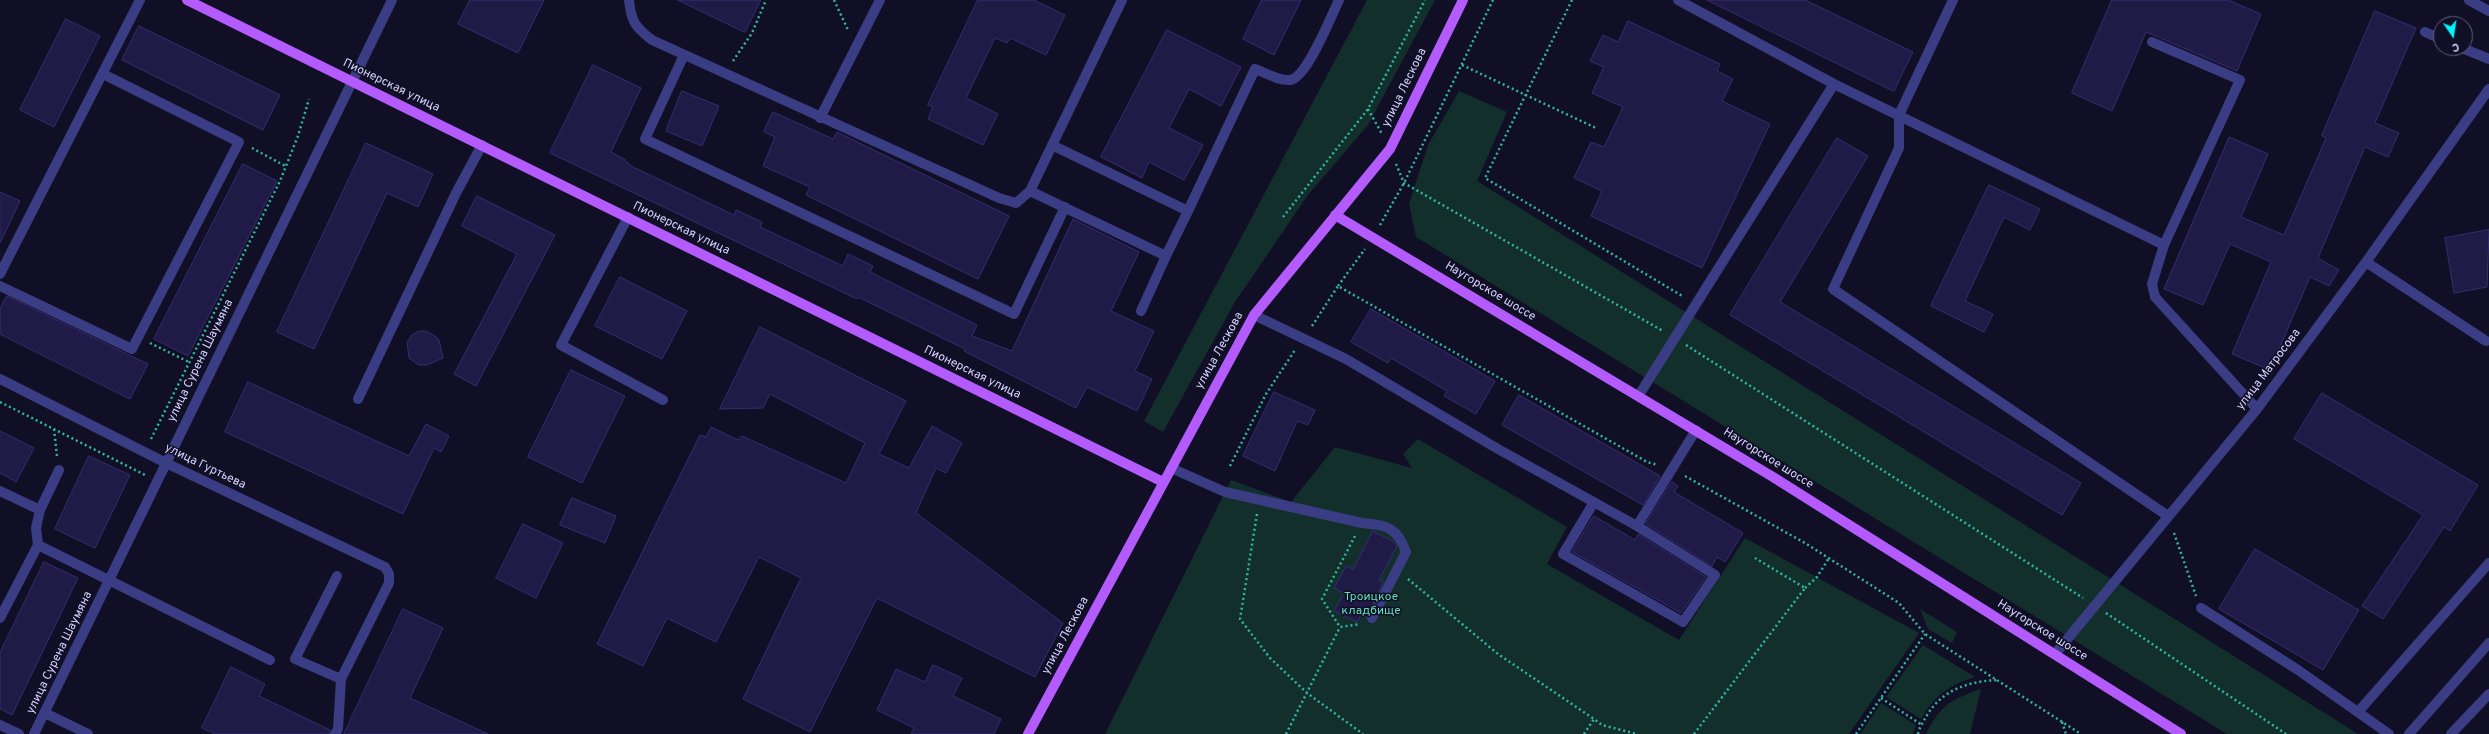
<!DOCTYPE html>
<html>
<head>
<meta charset="utf-8">
<style>
	body { margin:0 }
	#map { position:relative; width:2489px; height:734px; overflow:hidden; background:#110f25; font-family:Overpass,sans-serif }
	canvas { display:block }
	.north { position:absolute; left:2433px; top:16px; width:40px; height:40px; box-sizing:border-box; background:#110f25; border:1px solid #5f5d7c; border-radius:50%; rotate:167deg; font-size:11px; font-weight:700; line-height:16px; text-align:center; color:#d5d3ff }
	.north::after { content:''; display:block; margin:auto; width:14px; height:18px; background:#01f7fd; clip-path:polygon(50% 0,100% 100%,50% 72%,0 100%) }
</style>
</head>
<body>
<div id="map">
<canvas width="2489" height="734"></canvas>
<div class="north">С</div>
</div>
<script>
const g = document.querySelector('canvas').getContext('2d');
g.lineJoin = 'round';
function fill(path, color) {
  g.fillStyle = color;
  g.fill(path, 'evenodd');
}
function trace(path, color, width, dash) {
  g.strokeStyle = color;
  g.lineWidth = width;
  g.lineCap = dash ? 'butt' : 'round';
  g.setLineDash(dash || []);
  g.stroke(path);
}
function drawText(font, color, halo, rows, align = 'center') {
  g.font = font + ' Overpass,sans-serif';
  g.lineWidth = 3;
  g.setLineDash([]);
  g.textBaseline = 'middle';
  g.strokeStyle = halo;
  g.fillStyle = color;
  for (const [text, x, y, turn = 0] of rows) {
    g.save();
    g.translate(x, y);
    g.rotate((+turn || 0) * Math.PI / 180);
    g.textAlign = isNaN(turn) ? turn : align;
    if (halo) g.strokeText(text, 0, 0);
    g.fillText(text, 0, 0);
    g.restore();
  }
}
fill(new Path2D(`
	M 1367,0 L 1435,0 L 1368,125 L 1308,195 L 1235,302 L 1163,432 L 1144,421 Z
	M 1459,91 L 1507,112 L 1477,181 L 2358,734 L 2227,734 L 1416,237 L 1409,204 L 1428,145 Z
	M 1418,439 L 1567,527 L 1547,564 L 1679,640 L 1745,538 L 1919,633 L 1849,734 L 1105,734 L 1231,480 L 1291,502 L 1335,447 L 1412,468 L 1403,454 Z
	M 1920,609 L 1957,632 L 1952,643 L 1928,629 Z
	M 1923,645 L 1975,677 C 1950,684 1933,697 1921,719 L 1886,697 Z
	M 1981,689 L 1970,734 L 1926,734 C 1940,705 1952,699 1981,689 Z
	M 1881,703 L 1916,725 L 1913,734 L 1860,734 Z`), '#122f2c');
const building = new Path2D(`
	M 470,0 L 544,0 L 518,53 L 458,24 Z
	M 678,0 L 761,0 L 745,32 Z
	M 978,0 L 1034,0 L 1065,15 L 1046,55 L 1010,38 L 1007,43 L 995,38 L 966,98 L 998,114 L 983,145 L 928,119 L 933,107 L 928,105 Z
	M 1262,0 L 1301,0 L 1274,55 L 1243,39 Z
	M 1707,0 L 1805,0 L 1913,52 L 1894,91 Z
	M 2112,0 L 2228,0 L 2261,14 L 2237,71 L 2146,32 L 2112,111 L 2072,93 Z
	M 2375,11 L 2416,28 L 2375,123 L 2399,133 L 2388,157 L 2365,147 L 2318,258 L 2339,270 L 2329,286 L 2310,277 L 2270,370 L 2232,354 L 2271,262 L 2230,244 L 2203,305 L 2164,289 L 2229,137 L 2268,154 L 2241,217 L 2284,235 L 2326,138 L 2322,136 Z
	M 66,19 L 100,36 L 54,127 L 20,110 Z
	M 1628,21 L 1720,64 L 1717,71 L 1733,79 L 1722,101 L 1770,124 L 1702,268 L 1591,216 L 1602,191 L 1574,178 L 1591,142 L 1604,147 L 1623,107 L 1592,93 L 1604,67 L 1590,61 L 1603,35 L 1618,42 Z
	M 139,26 L 280,95 L 263,130 L 122,60 Z
	M 1167,30 L 1241,67 L 1221,106 L 1189,89 L 1169,128 L 1203,145 L 1184,180 L 1149,162 L 1142,178 L 1101,157 Z
	M 593,65 L 641,88 L 611,152 L 624,159 L 631,166 L 734,215 L 736,210 L 762,222 L 760,227 L 843,266 L 848,254 L 873,266 L 870,272 L 977,325 L 972,336 L 1012,351 L 1073,219 L 1139,252 L 1111,311 L 1154,331 L 1135,371 L 1152,379 L 1137,411 L 1087,387 L 1076,408 L 964,351 L 965,349 L 858,297 L 857,299 L 550,153 Z
	M 682,91 L 719,106 L 702,146 L 666,131 Z
	M 773,112 L 833,139 L 837,132 L 1009,216 L 978,279 L 806,195 L 810,187 L 763,166 L 775,137 L 764,132 Z
	M 1837,138 L 1868,156 L 1780,302 L 2081,483 L 2062,515 L 1730,315 Z
	M 366,143 L 433,174 L 418,207 L 387,193 L 314,349 L 277,332 Z
	M 243,164 L 277,181 L 188,356 L 154,339 Z
	M 1989,185 L 2040,209 L 2030,230 L 2004,217 L 1965,301 L 1993,314 L 1984,332 L 1931,306 Z
	M 0,192 L 20,201 L 0,243 Z
	M 477,196 L 555,235 L 476,386 L 454,374 L 517,254 L 462,226 Z
	M 2489,230 L 2487,287 L 2454,293 L 2445,238 Z
	M 620,277 L 687,311 L 662,359 L 595,326 Z
	M 7,296 L 148,364 L 130,399 L 0,334 L 0,309 Z
	M 1371,309 L 1495,381 L 1476,414 L 1444,396 L 1447,391 L 1391,358 L 1388,363 L 1351,342 Z
	M 760,327 L 906,401 L 879,454 L 909,468 L 932,426 L 962,443 L 946,473 L 936,468 L 916,513 L 1063,623 L 1035,677 L 877,598 L 810,732 L 743,699 L 801,578 L 759,557 L 716,642 L 667,618 L 643,666 L 597,644 L 700,435 L 706,437 L 711,427 L 738,440 L 742,436 L 846,483 L 865,443 L 770,394 L 763,408 L 720,409 Z
	M 420,331 L 426,331 L 435,336 L 439,340 L 443,358 L 427,365 L 419,365 L 409,358 L 407,342 L 412,335 Z
	M 571,370 L 625,396 L 582,483 L 528,457 Z
	M 248,382 L 409,456 L 426,424 L 449,436 L 441,452 L 434,448 L 403,514 L 225,432 Z
	M 1274,392 L 1315,410 L 1308,425 L 1297,421 L 1275,471 L 1243,456 Z
	M 2322,393 L 2478,485 L 2450,531 L 2444,527 L 2383,619 L 2362,606 L 2423,515 L 2294,439 Z
	M 1519,395 L 1660,476 L 1643,505 L 1502,425 Z
	M 0,431 L 34,448 L 16,482 L 0,473 Z
	M 89,456 L 130,475 L 95,548 L 55,529 Z
	M 1672,482 L 1678,486 L 1674,492 L 1743,533 L 1725,562 L 1717,557 L 1712,566 L 1646,524 Z
	M 572,498 L 616,516 L 605,543 L 560,525 Z
	M 1594,516 L 1635,540 L 1638,534 L 1706,577 L 1681,613 L 1572,552 Z
	M 523,524 L 563,543 L 536,598 L 496,578 Z
	M 1373,531 L 1394,542 L 1397,546 L 1379,580 L 1383,582 L 1366,618 L 1361,615 L 1357,622 L 1334,611 L 1344,593 L 1334,588 L 1346,566 L 1353,569 Z
	M 2255,549 L 2359,610 L 2323,670 L 2219,609 Z
	M 44,562 L 78,578 L 12,715 L 0,709 L 0,653 Z
	M 403,609 L 443,628 L 410,698 L 488,734 L 344,734 Z
	M 933,665 L 962,678 L 953,696 L 1001,719 L 994,734 L 911,734 L 914,728 L 877,710 L 896,669 L 925,682 Z
	M 231,667 L 265,684 L 259,696 L 330,730 L 329,734 L 215,734 L 202,728 Z`);
fill(building, '#201b46');
trace(building, '#352d72', 1);
trace(new Path2D(`
	M 834,0 L 848,30
	M 1572,0 L 1485,178 L 1684,297
	M 733,61 L 752,33 L 766,0
	M 1462,65 L 1596,128
	M 1368,109 L 1382,134
	M 252,148 L 287,167
	M 1396,164 L 1404,183 L 1663,331
	M 1283,217 L 1368,109 L 1425,0
	M 1380,225 L 1404,183 L 1493,0
	M 1338,286 L 1365,249
	M 1312,326 L 1338,286 L 1647,462 L 1658,465
	M 150,343 L 189,362
	M 1686,345 L 2083,598
	M 0,402 L 145,475
	M 54,429 L 57,456
	M 151,439 L 280,181 L 298,136 L 309,99
	M 1230,466 L 1266,394 L 1295,350
	M 1685,476 L 1805,543 L 1899,603 L 1925,634 L 2081,734
	M 1257,514 L 1240,619 L 1270,658 L 1307,693 L 1363,734
	M 2174,533 L 2196,596
	M 1355,536 L 1322,599 L 1340,627 L 1360,624
	M 1408,579 L 1498,654 L 1594,719 L 1602,725 L 1637,734
	M 1805,588 L 1817,577 L 1829,558
	M 2106,613 L 2286,734
	M 1881,698 L 1922,725
	M 2062,722 L 2066,734
	M 1286,734 L 1340,627
	M 1584,734 L 1594,719
	M 1694,734 L 1805,588 L 1755,558
	M 1856,734 L 1925,634
	M 1918,734 C 1919,728 1923,722 1926,717 C 1941,690 1969,681 1998,680`), '#2fb7a4', 2.5, [2, 3]);
trace(new Path2D(`
	M 629,0 C 631,21 635,27 652,40 L 999,198 L 1016,203 L 1030,191 L 1122,0
	M 1678,0 L 1834,84 L 2164,245
	M 1953,0 L 1899,115 L 1899,148 L 1833,289 L 2168,516
	M 2469,0 L 2489,11
	M 2425,32 L 2441,39
	M 2152,42 L 2240,80 L 2164,245 L 2152,284 L 2155,297 L 2257,409
	M 2462,48 L 2489,59
	M 684,55 L 645,139 L 1014,314 L 1065,207
	M 820,118 L 880,0
	M 1052,145 L 1188,211 L 1166,256
	M 1030,191 L 1166,256 L 1141,311
	M 1188,211 L 1255,69 C 1266,73 1279,81 1290,80 C 1307,78 1331,16 1339,0
	M 628,217 L 561,345 L 663,400
	M 2366,262 L 2486,341
	M 0,274 L 140,0
	M 0,286 L 132,349 L 239,142 L 103,74
	M 1254,315 L 1346,359 L 1498,449 L 1637,526 L 1696,430
	M 0,379 L 166,463 L 385,567 L 389,574 L 389,583 L 341,679 L 338,729 L 335,734
	M 1639,395 L 1834,84
	M 358,399 L 456,193 L 482,145
	M 1171,468 L 1225,492 L 1362,523 C 1387,525 1397,527 1406,552 L 1372,618
	M 0,491 L 40,510
	M 1594,502 L 1563,554 L 1683,622 L 1715,575 L 1637,526
	M 38,545 L 270,660
	M 337,576 L 295,659 L 341,679
	M 2201,608 L 2298,670 L 2389,734
	M 0,618 L 38,545 L 36,528 L 40,510 L 59,470
	M 2055,654 L 2257,409 L 2366,262 L 2489,89
	M 2358,712 L 2489,563
	M 45,713 L 88,734
	M 0,725 L 19,734
	M 34,734 L 392,0
	M 2409,734 L 2489,643
	M 2451,734 L 2489,694`), '#3a3d84', 10);
trace(new Path2D(`
	M 187,0 L 1163,482
	M 1335,215 L 1773,477 L 2181,734
	M 1028,734 L 1254,315 L 1390,149 L 1463,0`), '#b45bfe', 10);
drawText('12px', '#d5d3ff', '#110f25', [
	["Пионерская улица",391,86,26],
	["улица Лескова",1405,88,-64],
	["Пионерская улица",681,229,26],
	["Наугорское шоссе",1490,292,31],
	["улица Лескова",1220,351,-61],
	["улица Сурена Шаумяна",201,361,-64],
	["улица Матросова",2269,370,-53],
	["Пионерская улица",972,373,26],
	["Наугорское шоссе",1768,459,32],
	["улица Гуртьева",205,467,26],
	["Наугорское шоссе",2042,631,32],
	["улица Лескова",1066,636,-62],
	["улица Сурена Шаумяна",60,653,-64]
]);
drawText('12px', '#5fdfb5', '#110f25', [
	["Троицкое",1371,598],
	["кладбище",1371,612]
]);
</script>
</body>
</html>
